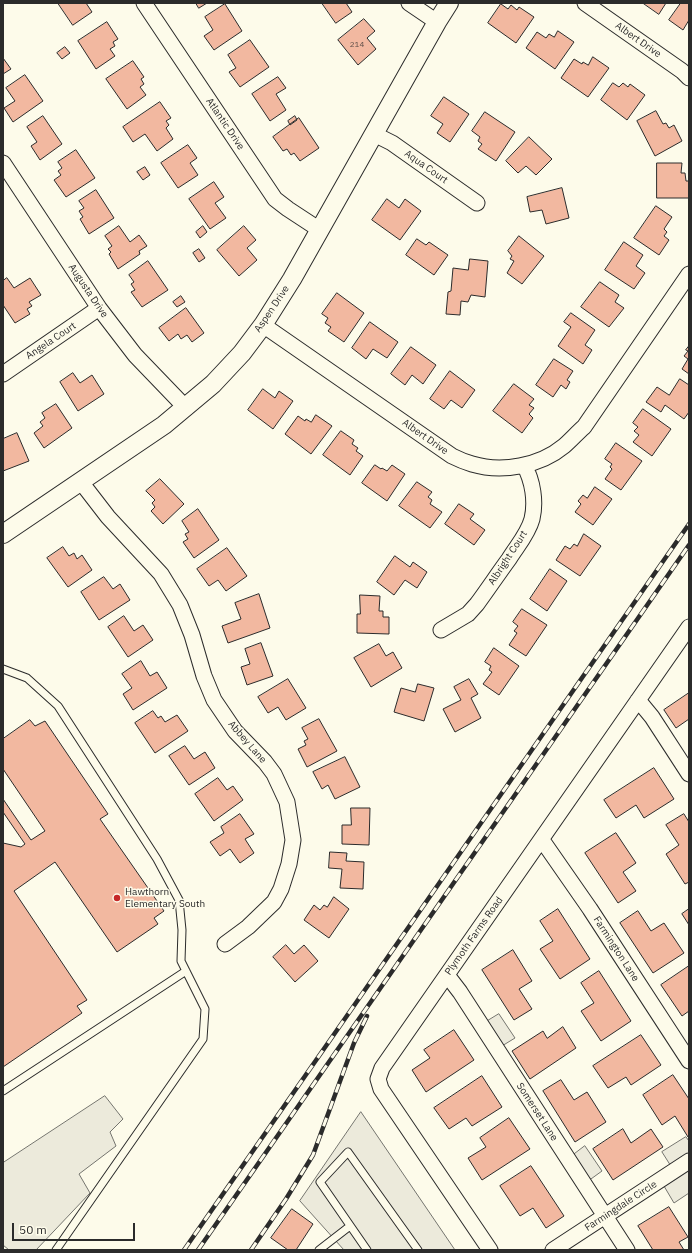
<!DOCTYPE html>
<html>
<head>
<meta charset="utf-8">
<style>
	body { margin:0 }
	#map { position:relative; width:692px; height:1253px; overflow:hidden; background:#fdfbea; font-family:"IBM Plex Sans",sans-serif }
	canvas { display:block }
	.frame { position:absolute; inset:0; border:4px solid #2b2b2b; pointer-events:none }
	.scale { position:absolute; left:12px; top:1223px; width:123px; height:18px; box-sizing:border-box; border:2px solid #2b2b2b; border-top:0; padding-left:5px; font-size:12px; line-height:14px; white-space:nowrap; color:#2b2b2b; -webkit-text-stroke:3px #fdfbea; paint-order:stroke }
</style>
</head>
<body>
<div id="map">
<canvas width="692" height="1253"></canvas>
<div class="frame"></div>
<div class="scale">50 m</div>
</div>
<script>
const g = document.querySelector('canvas').getContext('2d');
g.lineJoin = 'round';
function fill(path, color) {
  g.fillStyle = color;
  g.fill(path, 'evenodd');
}
function trace(path, color, width, dash) {
  g.strokeStyle = color;
  g.lineWidth = width;
  g.lineCap = dash ? 'butt' : 'round';
  g.setLineDash(dash || []);
  g.stroke(path);
}
function drawText(font, color, halo, rows, align = 'center') {
  g.font = font + ' "IBM Plex Sans",sans-serif';
  g.lineWidth = 3;
  g.setLineDash([]);
  g.textBaseline = 'middle';
  g.strokeStyle = halo;
  g.fillStyle = color;
  for (const [text, x, y, turn = 0] of rows) {
    g.save();
    g.translate(x, y);
    g.rotate((+turn || 0) * Math.PI / 180);
    g.textAlign = isNaN(turn) ? turn : align;
    if (halo) g.strokeText(text, 0, 0);
    g.fillText(text, 0, 0);
    g.restore();
  }
}
const parking = new Path2D(`
	M 499,1014 L 515,1038 L 497,1049 L 481,1025 Z
	M 105,1096 L 123,1119 L 110,1132 L 116,1146 L 79,1174 L 90,1193 L 36,1250 L 9,1250 L 3,1245 L 3,1163 Z
	M 361,1112 L 455,1250 L 344,1250 L 300,1201 Z
	M 686,1137 L 689,1141 L 689,1161 L 684,1165 L 689,1173 L 689,1193 L 674,1203 L 661,1181 L 674,1171 L 662,1152 Z
	M 585,1146 L 602,1171 L 584,1184 L 568,1159 Z`);
fill(parking, '#eceadb');
trace(parking, '#74746e', 1);
const building = new Path2D(`
	M 58,3 L 86,3 L 92,12 L 73,25 Z
	M 196,3 L 207,3 L 199,8 Z
	M 322,3 L 346,3 L 352,12 L 336,23 Z
	M 643,3 L 666,3 L 659,14 Z
	M 681,3 L 689,3 L 689,20 L 683,30 L 669,20 Z
	M 225,4 L 242,31 L 214,50 L 204,36 L 213,30 L 205,17 Z
	M 501,4 L 508,9 L 511,5 L 517,10 L 519,7 L 534,17 L 516,43 L 488,23 Z
	M 364,19 L 375,31 L 367,38 L 376,49 L 358,65 L 338,40 Z
	M 107,22 L 118,39 L 113,42 L 115,46 L 110,49 L 115,56 L 96,69 L 78,41 Z
	M 558,31 L 574,42 L 555,69 L 526,48 L 537,32 L 546,38 L 549,34 L 554,37 Z
	M 250,40 L 269,67 L 240,87 L 229,72 L 236,68 L 228,55 Z
	M 65,47 L 70,53 L 62,59 L 57,53 Z
	M 593,57 L 609,68 L 588,97 L 561,78 L 574,59 L 582,64 L 583,62 L 588,65 Z
	M 3,58 L 11,69 L 3,74 Z
	M 133,61 L 144,77 L 141,79 L 144,84 L 140,87 L 146,95 L 127,109 L 106,79 Z
	M 25,75 L 43,101 L 13,122 L 4,108 L 15,101 L 6,88 Z
	M 278,77 L 286,88 L 276,94 L 286,110 L 270,121 L 252,94 Z
	M 613,83 L 619,87 L 623,83 L 628,87 L 630,84 L 645,95 L 627,120 L 601,100 Z
	M 444,97 L 469,114 L 450,142 L 437,133 L 443,124 L 431,116 Z
	M 160,102 L 171,118 L 166,121 L 169,125 L 166,128 L 173,139 L 157,151 L 145,134 L 133,142 L 123,127 Z
	M 656,111 L 663,124 L 666,123 L 669,128 L 674,125 L 682,141 L 655,156 L 637,121 Z
	M 485,112 L 515,132 L 496,161 L 478,149 L 482,144 L 478,141 L 480,137 L 472,131 Z
	M 43,116 L 62,144 L 40,160 L 31,146 L 37,142 L 27,127 Z
	M 295,116 L 297,120 L 290,125 L 288,121 Z
	M 299,118 L 319,148 L 300,161 L 294,153 L 291,155 L 287,149 L 283,151 L 273,137 Z
	M 529,137 L 552,159 L 536,175 L 526,166 L 518,173 L 506,161 Z
	M 188,145 L 197,158 L 190,163 L 198,175 L 178,188 L 161,163 Z
	M 76,150 L 95,178 L 66,197 L 54,180 L 61,175 L 58,171 L 62,168 L 58,162 Z
	M 657,163 L 682,163 L 681,173 L 685,173 L 686,181 L 689,181 L 689,198 L 657,198 Z
	M 145,167 L 150,175 L 143,180 L 137,172 Z
	M 214,182 L 224,197 L 215,203 L 226,218 L 210,229 L 189,199 Z
	M 562,188 L 569,218 L 546,224 L 542,210 L 530,212 L 527,197 Z
	M 96,190 L 114,218 L 89,234 L 80,219 L 83,217 L 79,211 L 84,208 L 79,201 Z
	M 387,199 L 399,208 L 405,199 L 421,211 L 400,240 L 372,220 Z
	M 656,206 L 672,217 L 664,229 L 667,232 L 664,236 L 669,240 L 659,255 L 634,238 Z
	M 119,226 L 130,242 L 139,235 L 147,246 L 139,251 L 140,254 L 118,269 L 109,254 L 111,252 L 108,249 L 112,246 L 105,236 Z
	M 203,226 L 207,232 L 200,238 L 196,232 Z
	M 244,226 L 256,240 L 247,248 L 257,260 L 239,276 L 217,250 Z
	M 519,236 L 544,256 L 522,284 L 507,273 L 514,261 L 510,259 L 512,256 L 508,251 Z
	M 417,239 L 426,245 L 429,242 L 448,255 L 434,275 L 406,255 Z
	M 624,242 L 643,255 L 636,266 L 645,273 L 634,289 L 605,270 Z
	M 199,249 L 205,258 L 199,262 L 193,253 Z
	M 470,259 L 488,261 L 485,297 L 471,295 L 468,302 L 461,301 L 460,315 L 446,314 L 448,292 L 451,291 L 453,268 L 468,270 Z
	M 148,261 L 168,290 L 142,307 L 131,292 L 135,290 L 131,284 L 134,282 L 129,275 Z
	M 7,278 L 14,288 L 30,278 L 41,295 L 29,302 L 32,306 L 27,309 L 30,314 L 15,323 L 3,305 L 3,281 Z
	M 600,282 L 619,295 L 615,302 L 624,308 L 609,327 L 581,307 Z
	M 337,293 L 364,313 L 344,342 L 328,331 L 331,327 L 325,323 L 328,318 L 322,314 Z
	M 181,296 L 185,302 L 177,307 L 173,302 Z
	M 186,308 L 204,333 L 192,342 L 187,335 L 181,339 L 178,334 L 169,341 L 159,328 Z
	M 571,313 L 595,330 L 585,345 L 592,350 L 583,364 L 558,346 L 571,327 L 564,322 Z
	M 370,322 L 398,342 L 387,358 L 373,349 L 366,359 L 352,348 Z
	M 689,346 L 689,374 L 682,369 L 688,359 L 684,356 L 688,351 L 686,350 Z
	M 411,347 L 436,365 L 423,384 L 412,375 L 405,385 L 391,374 Z
	M 554,359 L 573,371 L 567,380 L 570,382 L 566,389 L 561,385 L 553,397 L 536,385 Z
	M 450,371 L 475,390 L 462,408 L 451,400 L 444,409 L 430,399 Z
	M 73,373 L 80,383 L 92,375 L 104,394 L 78,411 L 60,382 Z
	M 680,379 L 689,385 L 689,412 L 684,419 L 665,405 L 661,412 L 646,402 L 657,387 L 669,395 Z
	M 514,384 L 534,399 L 529,405 L 534,408 L 529,414 L 533,418 L 522,433 L 493,411 Z
	M 263,389 L 275,398 L 279,391 L 293,401 L 273,429 L 248,410 Z
	M 56,404 L 72,428 L 44,448 L 34,433 L 43,426 L 40,422 L 45,418 L 42,413 Z
	M 643,409 L 671,429 L 652,456 L 633,442 L 639,435 L 634,431 L 638,427 L 633,423 Z
	M 316,415 L 332,426 L 311,454 L 285,434 L 298,416 L 305,421 L 306,419 L 311,422 Z
	M 341,431 L 354,440 L 352,444 L 358,448 L 356,451 L 363,456 L 350,475 L 323,455 Z
	M 17,433 L 29,461 L 3,471 L 3,439 Z
	M 616,443 L 642,461 L 621,490 L 605,479 L 612,469 L 610,467 L 612,464 L 605,459 Z
	M 375,465 L 381,469 L 382,468 L 387,471 L 392,465 L 405,474 L 387,501 L 362,483 Z
	M 160,479 L 184,504 L 163,524 L 151,511 L 155,507 L 152,503 L 155,500 L 146,491 Z
	M 417,482 L 432,492 L 428,497 L 432,500 L 430,504 L 442,512 L 430,528 L 399,506 Z
	M 595,487 L 612,499 L 593,525 L 575,512 L 581,504 L 578,501 L 583,495 L 587,498 Z
	M 459,504 L 474,514 L 470,519 L 485,530 L 474,545 L 445,524 Z
	M 198,509 L 219,540 L 194,558 L 183,542 L 188,539 L 185,534 L 189,532 L 182,521 Z
	M 584,534 L 601,546 L 580,576 L 556,560 L 565,546 L 570,549 L 574,544 L 577,546 Z
	M 63,547 L 69,556 L 74,553 L 77,559 L 82,555 L 92,570 L 68,587 L 47,558 Z
	M 227,548 L 247,576 L 226,591 L 218,580 L 209,586 L 197,569 Z
	M 395,556 L 410,567 L 413,562 L 427,572 L 417,588 L 405,580 L 394,595 L 377,582 Z
	M 550,569 L 567,581 L 547,611 L 530,599 Z
	M 104,577 L 113,589 L 120,584 L 130,600 L 99,620 L 81,592 Z
	M 259,594 L 270,628 L 228,643 L 222,626 L 241,619 L 235,603 Z
	M 360,595 L 380,596 L 379,611 L 383,611 L 383,617 L 389,617 L 389,634 L 357,633 L 357,614 L 360,614 Z
	M 522,609 L 547,625 L 526,656 L 509,645 L 517,633 L 514,631 L 518,626 L 513,622 Z
	M 124,616 L 134,631 L 143,625 L 153,640 L 128,657 L 108,627 Z
	M 261,643 L 273,676 L 247,685 L 241,667 L 250,664 L 245,649 Z
	M 379,644 L 386,656 L 393,652 L 402,668 L 371,687 L 354,658 Z
	M 494,648 L 519,666 L 499,695 L 483,684 L 492,672 L 489,670 L 491,666 L 485,662 Z
	M 141,661 L 150,676 L 157,672 L 167,688 L 133,710 L 123,694 L 132,688 L 122,674 Z
	M 288,679 L 306,708 L 286,720 L 278,707 L 268,713 L 258,697 Z
	M 469,679 L 478,694 L 471,698 L 481,718 L 455,732 L 443,709 L 461,700 L 454,687 Z
	M 418,684 L 434,688 L 424,721 L 394,712 L 401,688 L 415,692 Z
	M 689,693 L 689,719 L 676,728 L 664,710 Z
	M 153,711 L 158,718 L 161,716 L 165,722 L 177,715 L 188,731 L 155,753 L 135,723 Z
	M 319,719 L 337,751 L 307,767 L 298,749 L 306,745 L 304,741 L 308,739 L 302,728 Z
	M 30,720 L 35,726 L 45,721 L 108,814 L 100,819 L 164,911 L 154,918 L 158,924 L 117,952 L 55,862 L 14,891 L 87,1000 L 77,1006 L 82,1013 L 3,1067 L 3,843 L 21,847 L 25,844 L 3,812 L 3,799 L 31,840 L 45,831 L 3,769 L 3,739 Z
	M 185,746 L 194,759 L 205,752 L 215,768 L 189,785 L 169,756 Z
	M 345,757 L 360,787 L 335,799 L 328,785 L 322,789 L 313,772 Z
	M 654,768 L 674,799 L 644,818 L 636,805 L 616,818 L 604,800 Z
	M 218,778 L 227,790 L 233,786 L 243,800 L 214,821 L 195,794 Z
	M 351,808 L 370,808 L 369,845 L 342,844 L 342,825 L 351,825 Z
	M 240,814 L 254,834 L 245,839 L 254,853 L 240,863 L 230,849 L 220,856 L 210,842 L 224,833 L 221,827 Z
	M 684,814 L 689,822 L 689,882 L 685,884 L 666,854 L 679,845 L 666,825 Z
	M 616,833 L 636,863 L 623,872 L 636,891 L 618,903 L 585,853 Z
	M 330,852 L 347,853 L 346,861 L 364,862 L 363,889 L 340,888 L 342,869 L 329,868 Z
	M 334,897 L 349,909 L 329,938 L 304,920 L 314,905 L 320,910 L 324,905 L 327,907 Z
	M 558,909 L 590,959 L 560,979 L 540,949 L 553,941 L 540,921 Z
	M 689,909 L 689,925 L 682,914 Z
	M 638,911 L 651,931 L 664,923 L 684,953 L 653,973 L 620,923 Z
	M 286,945 L 294,954 L 304,945 L 318,961 L 295,982 L 273,957 Z
	M 513,950 L 532,981 L 519,989 L 532,1009 L 514,1020 L 482,970 Z
	M 689,966 L 689,1011 L 682,1016 L 661,985 Z
	M 599,971 L 631,1021 L 601,1041 L 581,1011 L 594,1003 L 581,983 Z
	M 563,1027 L 576,1048 L 530,1079 L 512,1051 L 543,1031 L 547,1038 Z
	M 454,1030 L 474,1060 L 426,1092 L 412,1070 L 430,1058 L 424,1050 Z
	M 641,1035 L 661,1065 L 631,1085 L 626,1077 L 608,1088 L 593,1066 Z
	M 673,1075 L 689,1099 L 689,1136 L 688,1137 L 675,1116 L 662,1125 L 643,1095 Z
	M 482,1076 L 502,1107 L 472,1126 L 466,1118 L 449,1129 L 434,1108 Z
	M 561,1080 L 574,1100 L 587,1092 L 606,1122 L 575,1142 L 543,1091 Z
	M 509,1118 L 530,1149 L 482,1180 L 468,1158 L 486,1147 L 480,1138 Z
	M 623,1129 L 631,1143 L 651,1129 L 663,1147 L 613,1180 L 593,1149 Z
	M 531,1166 L 564,1216 L 546,1228 L 533,1208 L 520,1216 L 500,1186 Z
	M 669,1207 L 688,1237 L 679,1242 L 684,1250 L 653,1250 L 638,1226 Z
	M 292,1209 L 313,1224 L 296,1250 L 288,1250 L 271,1238 Z`);
fill(building, '#f2b8a0');
trace(building, '#2b2b2b', 1);
const service = new Path2D(`
	M 3,669 L 27,678 L 58,706 L 157,859 L 179,900 L 182,930 L 181,961 L 205,1009 L 203,1039 L 56,1250
	M 3,1091 L 186,971
	M 319,1250 L 350,1226
	M 367,1250 L 320,1182 L 348,1152 L 418,1250`);
const minor = new Path2D(`
	M 144,3 L 275,199 L 288,209 L 320,230
	M 409,3 L 437,22
	M 585,3 L 682,71 L 689,78
	M 374,134 L 392,143 L 477,203
	M 3,163 L 99,308 L 135,355 L 186,408
	M 263,325 L 452,456 C 458,459 465,462 472,464 C 502,473 540,466 564,446 C 571,440 577,433 584,427 L 689,274
	M 3,374 L 99,308
	M 81,482 L 108,517 L 161,574 L 180,605 L 192,635 L 204,676 L 214,700 L 235,731 L 265,762 L 274,774 L 287,802 L 293,840 L 289,864 L 281,889 L 274,902 L 248,927 L 225,944
	M 441,630 L 468,614 L 477,604 C 488,589 498,574 509,559 C 517,546 528,534 532,519 C 536,502 533,481 524,465
	M 638,700 L 652,717 L 689,774
	M 542,840 L 590,909 L 689,1061
	M 447,975 L 460,992 L 627,1250
	M 490,1250 L 381,1089 L 378,1079 L 382,1068 L 689,627
	M 553,1250 L 689,1161`);
const tertiary = new Path2D(`
	M 3,534 L 164,425 L 213,384 L 242,353 L 263,325 L 292,279 L 437,22 L 449,3`);
trace(service, '#2b2b2b', 9);
trace(minor, '#2b2b2b', 17);
trace(tertiary, '#2b2b2b', 20);
trace(service, '#fdfbea', 7);
trace(minor, '#fdfbea', 15);
trace(tertiary, '#fdfbea', 18);
const rail = new Path2D(`
	M 184,1250 L 689,524
	M 198,1250 L 689,545
	M 251,1250 L 286,1199 L 313,1155 L 354,1043 L 367,1016`);
trace(rail, '#2b2b2b', 4.5);
trace(rail, '#fdfbea', 3, [9]);
for (const [x, y, r, color] of [
	[117,898,4,"#c62828"]
]) {
  const dot = new Path2D();
  dot.arc(x, y, r, 0, 2 * Math.PI);
  g.fillStyle = color;
  g.fill(dot);
  trace(dot, '#fdfbea', 1.5);
}
drawText('8px', '#5d4e48', null, [
	["214",357,45]
]);
drawText('10px', '#2b2b2b', '#fdfbea', [
	["Albert Drive",638,40,35],
	["Atlantic Drive",225,124,56],
	["Aqua Court",426,167,35],
	["Augusta Drive",88,291,56],
	["Aspen Drive",272,309,-56],
	["Angela Court",51,341,-34],
	["Albert Drive",425,437,35],
	["Albright Court",508,558,-57],
	["Abbey Lane",247,742,49],
	["Plymoth Farms Road",474,936,-55],
	["Farmington Lane",616,949,57],
	["Somerset Lane",537,1112,57],
	["Farmingdale Circle",621,1206,-33]
]);
drawText('10px', '#2b2b2b', '#fdfbea', [
	["Hawthorn",125,892],
	["Elementary South",125,904]
], 'left');
</script>
</body>
</html>
